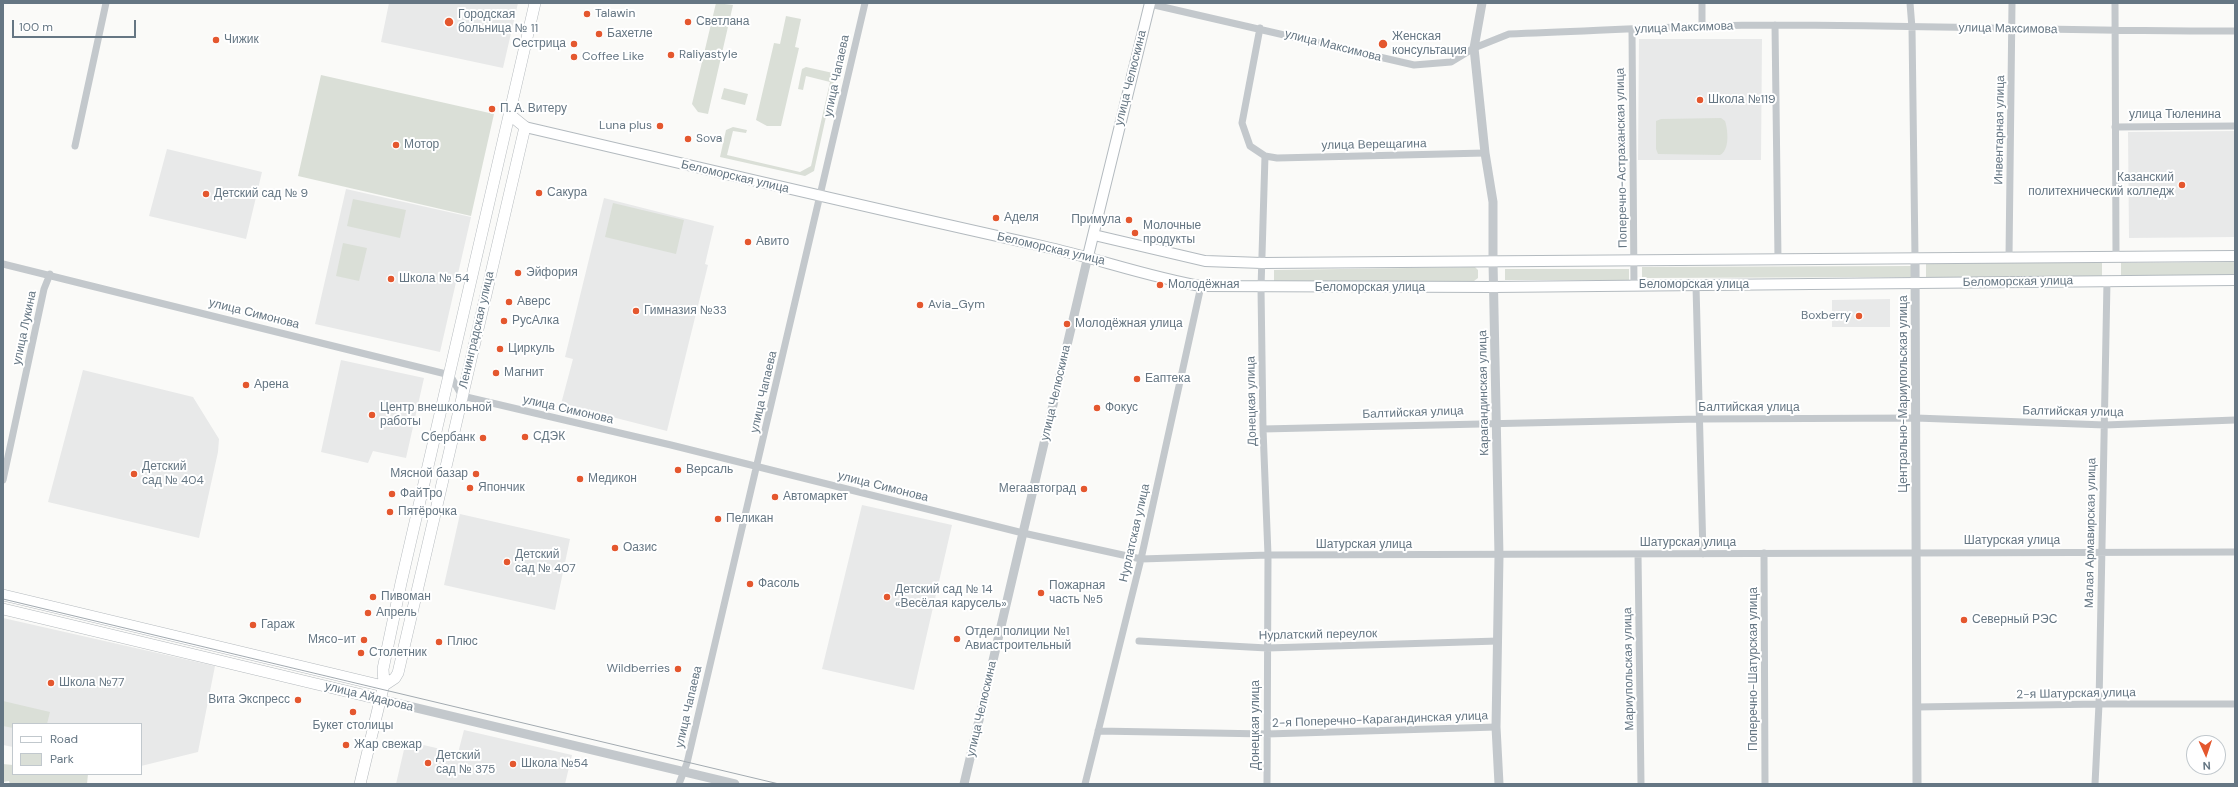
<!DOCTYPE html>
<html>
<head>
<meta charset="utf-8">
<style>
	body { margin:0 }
	#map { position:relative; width:2238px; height:787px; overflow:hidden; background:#fafaf8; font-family:"DM Sans",sans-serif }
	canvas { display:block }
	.frame { position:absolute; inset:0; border:4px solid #657683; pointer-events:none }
	.legend { position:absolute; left:12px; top:723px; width:130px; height:52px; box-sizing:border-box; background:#fff; border:1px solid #c1c8cd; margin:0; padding:5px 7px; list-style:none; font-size:12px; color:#657683 }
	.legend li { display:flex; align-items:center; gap:8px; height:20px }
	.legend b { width:20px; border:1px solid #c1c8cd }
	.north { position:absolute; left:2186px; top:735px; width:40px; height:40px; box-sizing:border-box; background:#fff; border:1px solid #c1c8cd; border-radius:50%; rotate:177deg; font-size:11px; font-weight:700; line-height:16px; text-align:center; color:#657683 }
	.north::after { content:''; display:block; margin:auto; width:14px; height:18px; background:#e4572e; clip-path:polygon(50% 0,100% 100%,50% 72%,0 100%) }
	.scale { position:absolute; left:12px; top:20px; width:124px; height:18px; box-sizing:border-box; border:2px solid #657683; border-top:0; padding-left:5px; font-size:12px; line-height:14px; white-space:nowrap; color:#657683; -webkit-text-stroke:3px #fff; paint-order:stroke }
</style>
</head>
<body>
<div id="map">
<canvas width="2238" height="787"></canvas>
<div class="frame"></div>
<ul class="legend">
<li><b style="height:5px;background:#fff"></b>Road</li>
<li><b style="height:11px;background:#dadfd7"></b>Park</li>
</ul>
<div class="north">N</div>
<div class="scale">100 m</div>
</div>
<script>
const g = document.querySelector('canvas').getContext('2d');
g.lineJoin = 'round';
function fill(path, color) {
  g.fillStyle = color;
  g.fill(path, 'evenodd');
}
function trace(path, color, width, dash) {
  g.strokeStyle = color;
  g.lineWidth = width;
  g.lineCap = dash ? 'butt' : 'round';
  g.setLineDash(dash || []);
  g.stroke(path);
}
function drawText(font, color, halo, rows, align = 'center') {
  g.font = font + ' "DM Sans",sans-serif';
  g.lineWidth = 4;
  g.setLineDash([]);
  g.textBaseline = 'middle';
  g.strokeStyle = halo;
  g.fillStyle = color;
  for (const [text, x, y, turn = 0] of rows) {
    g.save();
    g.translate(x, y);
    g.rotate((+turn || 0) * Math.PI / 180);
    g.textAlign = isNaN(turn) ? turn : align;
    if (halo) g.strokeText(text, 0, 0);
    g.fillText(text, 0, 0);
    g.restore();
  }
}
fill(new Path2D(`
	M 389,3 L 518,3 L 503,68 L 381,42 Z
	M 1639,39 L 1762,39 L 1761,160 L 1638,160 Z
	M 2235,131 L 2235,237 L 2129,238 L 2128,132 Z
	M 167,149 L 262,172 L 246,239 L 149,216 Z
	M 346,189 L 471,217 L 440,352 L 315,324 Z
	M 604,198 L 714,226 L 705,264 L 708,265 L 667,431 L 561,404 L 573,359 L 565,357 Z
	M 1890,299 L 1890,327 L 1832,327 L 1832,300 Z
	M 341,360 L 424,378 L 406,458 L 373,451 L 368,463 L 321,452 Z
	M 83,370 L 193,397 L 219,439 L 218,452 L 199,538 L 48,502 Z
	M 862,505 L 952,525 L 914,690 L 822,669 Z
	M 460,514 L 570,539 L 555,610 L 444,585 Z
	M 3,618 L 215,666 L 198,752 L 141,766 L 141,724 L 13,724 L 13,747 L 3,745 Z
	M 464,730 L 572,755 L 565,784 L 396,784 L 406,741 L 458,753 Z`), '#e8e9e9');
fill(new Path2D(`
	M 716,3 L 733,5 L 708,114 L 698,112 L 692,104 Z
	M 786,16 L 801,19 L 795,47 L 799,48 L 781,126 L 767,126 L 756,120 L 774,43 L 780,44 Z
	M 806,67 L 833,73 L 835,76 L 814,171 L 805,176 L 720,157 L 726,130 L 733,127 L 747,130 L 746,133 L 733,131 L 727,155 L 800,172 L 811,166 L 830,82 L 806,76 L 803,90 L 798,89 L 802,69 Z
	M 321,75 L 494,114 L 471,216 L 298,176 Z
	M 724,88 L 748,94 L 745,105 L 721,99 Z
	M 1721,118 L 1725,121 C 1728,130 1730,150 1720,155 L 1658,154 L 1656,149 L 1656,121 L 1661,119 Z
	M 353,199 L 406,210 L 400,238 L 347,226 Z
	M 613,203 L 684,220 L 676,254 L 605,237 Z
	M 343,243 L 367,248 L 359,281 L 336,276 Z
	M 1926,262 L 2102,262 L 2102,277 L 1926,278 Z
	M 2235,262 L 2235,275 L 2121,277 L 2121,263 Z
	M 1911,266 L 1911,277 L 1642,278 L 1642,267 Z
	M 1475,267 L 1478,270 L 1478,278 L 1474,281 L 1274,282 L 1274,270 Z
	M 1505,269 L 1629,269 L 1629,280 L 1505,280 Z
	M 3,701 L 50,712 L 47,724 L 13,724 L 13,728 L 3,726 Z
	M 3,764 L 13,765 L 13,774 L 88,774 L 87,784 L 10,784 L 9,781 L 3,782 Z`), '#dadfd7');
const secondary = new Path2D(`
	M 525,127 C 697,167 869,208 1042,246 C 1096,258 1148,277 1201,286 L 1493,287 L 2235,280
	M 1094,235 L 1205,261 L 1262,263 L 2235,256
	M 1088,256 L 1150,3`);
const primary = new Path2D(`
	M 3,595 L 383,686
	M 3,609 L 379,699
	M 383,686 L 395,678 L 398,673 L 525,127 L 509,114
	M 360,784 L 384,684 L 383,669 L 401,583 L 535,3`);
trace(secondary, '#b3babf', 12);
trace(primary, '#b5babe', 12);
trace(new Path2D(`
	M 1702,3 L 1702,27
	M 1910,3 L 1912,28 L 1915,257
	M 2115,3 L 2116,256
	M 1150,4 L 1414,65 L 1451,62 L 1474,48 L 1509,34 C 1598,31 1686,25 1775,25 C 1929,25 2082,32 2235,31
	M 1775,25 L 1778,259
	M 1260,28 L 1242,123 L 1250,146 L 1265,156 L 1261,288 L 1263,429 L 1268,555 L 1267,784
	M 1632,30 L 1634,286
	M 2115,127 L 2235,126
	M 75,146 L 106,3
	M 1265,156 L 1277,158 L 1485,153
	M 2009,257 L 2012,3
	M 3,264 L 450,375 L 462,396 L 671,445 L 1023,533 L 1141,559 L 1268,555 L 2235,552
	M 1696,286 L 1703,554
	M 1263,429 L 1699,419 L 1916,418 L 2105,425 L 2235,420
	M 3,480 L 44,289 L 50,274
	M 1764,553 L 1765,784
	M 1638,554 L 1641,784
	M 1139,641 L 1267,648 L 1498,641
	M 1917,707 L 2099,704 L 2235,704
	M 1098,731 L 1267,734 L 1496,727
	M 679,784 L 687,763 L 865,3
	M 1085,784 L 1141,559 L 1201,286
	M 2095,784 L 2099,704 L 2107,281`), '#c3c8cc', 7);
trace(new Path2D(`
	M 1482,3 L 1474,48 L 1485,153 L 1493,202 L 1493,262 L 1499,556 L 1496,727 L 1499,784
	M 1915,257 L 1917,784
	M 379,699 L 735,784
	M 964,784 L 1088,256`), '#c3c8cc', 9);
trace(secondary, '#fff', 10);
trace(primary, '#fff', 11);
trace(new Path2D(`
	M 3,599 L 779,784`), '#a2aab0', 1);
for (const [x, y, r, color] of [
	[587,14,4,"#e4572e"],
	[449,22,5,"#e4572e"],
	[688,22,4,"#e4572e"],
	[599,34,4,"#e4572e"],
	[216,40,4,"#e4572e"],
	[574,44,4,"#e4572e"],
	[1383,44,5,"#e4572e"],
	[671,55,4,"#e4572e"],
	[574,57,4,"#e4572e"],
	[1700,100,4,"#e4572e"],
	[492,109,4,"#e4572e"],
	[660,126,4,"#e4572e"],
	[688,139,4,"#e4572e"],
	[396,145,4,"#e4572e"],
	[2182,185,4,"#e4572e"],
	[539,193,4,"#e4572e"],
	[206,194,4,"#e4572e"],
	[996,218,4,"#e4572e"],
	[1129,220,4,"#e4572e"],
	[1135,233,4,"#e4572e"],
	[748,242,4,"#e4572e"],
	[518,273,4,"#e4572e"],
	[391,279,4,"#e4572e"],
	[1160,285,4,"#e4572e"],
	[509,302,4,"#e4572e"],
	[920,305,4,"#e4572e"],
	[636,311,4,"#e4572e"],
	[1859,316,4,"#e4572e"],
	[504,321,4,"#e4572e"],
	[1067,324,4,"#e4572e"],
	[500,349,4,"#e4572e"],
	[496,373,4,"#e4572e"],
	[1137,379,4,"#e4572e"],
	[246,385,4,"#e4572e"],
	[1097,408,4,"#e4572e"],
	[372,415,4,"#e4572e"],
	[525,437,4,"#e4572e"],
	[483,438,4,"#e4572e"],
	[678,470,4,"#e4572e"],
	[134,474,4,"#e4572e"],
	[476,474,4,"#e4572e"],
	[580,479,4,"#e4572e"],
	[470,488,4,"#e4572e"],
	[1084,489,4,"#e4572e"],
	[392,494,4,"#e4572e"],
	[775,497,4,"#e4572e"],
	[390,512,4,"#e4572e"],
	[718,519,4,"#e4572e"],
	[615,548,4,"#e4572e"],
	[507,562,4,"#e4572e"],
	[750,584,4,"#e4572e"],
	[1041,593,4,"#e4572e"],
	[373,597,4,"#e4572e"],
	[887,597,4,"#e4572e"],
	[368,613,4,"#e4572e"],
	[1964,620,4,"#e4572e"],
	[253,625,4,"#e4572e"],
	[957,639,4,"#e4572e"],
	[364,640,4,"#e4572e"],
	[439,642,4,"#e4572e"],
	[361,653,4,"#e4572e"],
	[678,669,4,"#e4572e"],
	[51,683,4,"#e4572e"],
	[298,700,4,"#e4572e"],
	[353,712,4,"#e4572e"],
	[346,745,4,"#e4572e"],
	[428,763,4,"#e4572e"],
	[513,764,4,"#e4572e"]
]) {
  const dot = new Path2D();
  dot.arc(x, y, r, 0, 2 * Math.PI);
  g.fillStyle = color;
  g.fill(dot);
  trace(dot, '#fff', 1.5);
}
drawText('12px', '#657683', '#fff', [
	["Talawin",595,14],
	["Городская",458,15],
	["больница № 11",458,29],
	["Светлана",696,22],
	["Бахетле",607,34],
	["Женская",1392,37],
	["консультация",1392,51],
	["Чижик",224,40],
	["Сестрица",566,44,"right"],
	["Raliyastyle",679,55],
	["Coffee Like",582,57],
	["Школа №119",1708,100],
	["П. А. Витеру",500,109],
	["Luna plus",652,126,"right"],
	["Sova",696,139],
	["Мотор",404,145],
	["Казанский",2174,178,"right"],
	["политехнический колледж",2174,192,"right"],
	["Сакура",547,193],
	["Детский сад № 9",214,194],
	["Аделя",1004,218],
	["Примула",1121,220,"right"],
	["Молочные",1143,226],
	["продукты",1143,240],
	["Авито",756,242],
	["Эйфория",526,273],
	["Школа № 54",399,279],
	["Молодёжная",1168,285],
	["Аверс",517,302],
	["Avia_Gym",928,305],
	["Гимназия №33",644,311],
	["Boxberry",1851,316,"right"],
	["РусАлка",512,321],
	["Молодёжная улица",1075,324],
	["Циркуль",508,349],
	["Магнит",504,373],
	["Еаптека",1145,379],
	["Арена",254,385],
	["Центр внешкольной",380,408],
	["работы",380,422],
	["Фокус",1105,408],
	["СДЭК",533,437],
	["Сбербанк",475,438,"right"],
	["Детский",142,467],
	["сад № 404",142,481],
	["Версаль",686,470],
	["Мясной базар",468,474,"right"],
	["Медикон",588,479],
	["Япончик",478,488],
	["Мегаавтоград",1076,489,"right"],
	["ФайТро",400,494],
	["Автомаркет",783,497],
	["Пятёрочка",398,512],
	["Пеликан",726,519],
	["Оазис",623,548],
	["Детский",515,555],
	["сад № 407",515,569],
	["Фасоль",758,584],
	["Пожарная",1049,586],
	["часть №5",1049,600],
	["Детский сад № 14",895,590],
	["«Весёлая карусель»",895,604],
	["Пивоман",381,597],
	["Апрель",376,613],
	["Северный РЭС",1972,620],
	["Гараж",261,625],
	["Отдел полиции №1",965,632],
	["Авиастроительный",965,646],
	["Мясо-ит",356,640,"right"],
	["Плюс",447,642],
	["Столетник",369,653],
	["Wildberries",670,669,"right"],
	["Школа №77",59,683],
	["Вита Экспресс",290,700,"right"],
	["Букет столицы",353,726,"center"],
	["Жар свежар",354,745],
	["Детский",436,756],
	["сад № 375",436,770],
	["Школа №54",521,764]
], 'left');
drawText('12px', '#657683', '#fff', [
	["улица Максимова",1684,28,-2],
	["улица Максимова",2008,29,1],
	["улица Максимова",1333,46,14],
	["улица Чапаева",837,76,-78],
	["улица Челюскина",1131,78,-76],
	["улица Тюленина",2175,115],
	["Инвентарная улица",2000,130,-89],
	["улица Верещагина",1374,145,-1],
	["Поперечно-Астраханская улица",1622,158,-91],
	["Беломорская улица",735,177,13],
	["Беломорская улица",1051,249,13],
	["Беломорская улица",2018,282,-1],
	["Беломорская улица",1694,285],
	["Беломорская улица",1370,288],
	["улица Симонова",254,314,14],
	["улица Лукина",25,328,-78],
	["Ленинградская улица",477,330,-77],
	["улица Чапаева",764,392,-77],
	["улица Челюскина",1056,393,-77],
	["Карагандинская улица",1484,393,-91],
	["Центрально-Мариупольская улица",1904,394,-90],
	["Донецкая улица",1252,401,-91],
	["Балтийская улица",1749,408],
	["улица Симонова",568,410,13],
	["Балтийская улица",2073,412,1],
	["Балтийская улица",1413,413,-2],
	["улица Симонова",883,487,14],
	["Нурлатская улица",1135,533,-77],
	["Малая Армавирская улица",2091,533,-89],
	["Шатурская улица",2012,541],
	["Шатурская улица",1688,543],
	["Шатурская улица",1364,545],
	["Нурлатский переулок",1318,635,-1],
	["Мариупольская улица",1629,669,-91],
	["Поперечно-Шатурская улица",1754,669,-90],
	["2-я Шатурская улица",2076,694,-1],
	["улица Айдарова",369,697,14],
	["улица Чапаева",689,707,-77],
	["улица Челюскина",982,709,-77],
	["2-я Поперечно-Карагандинская улица",1380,720,-2],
	["Донецкая улица",1256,725,-90]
]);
</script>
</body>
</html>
